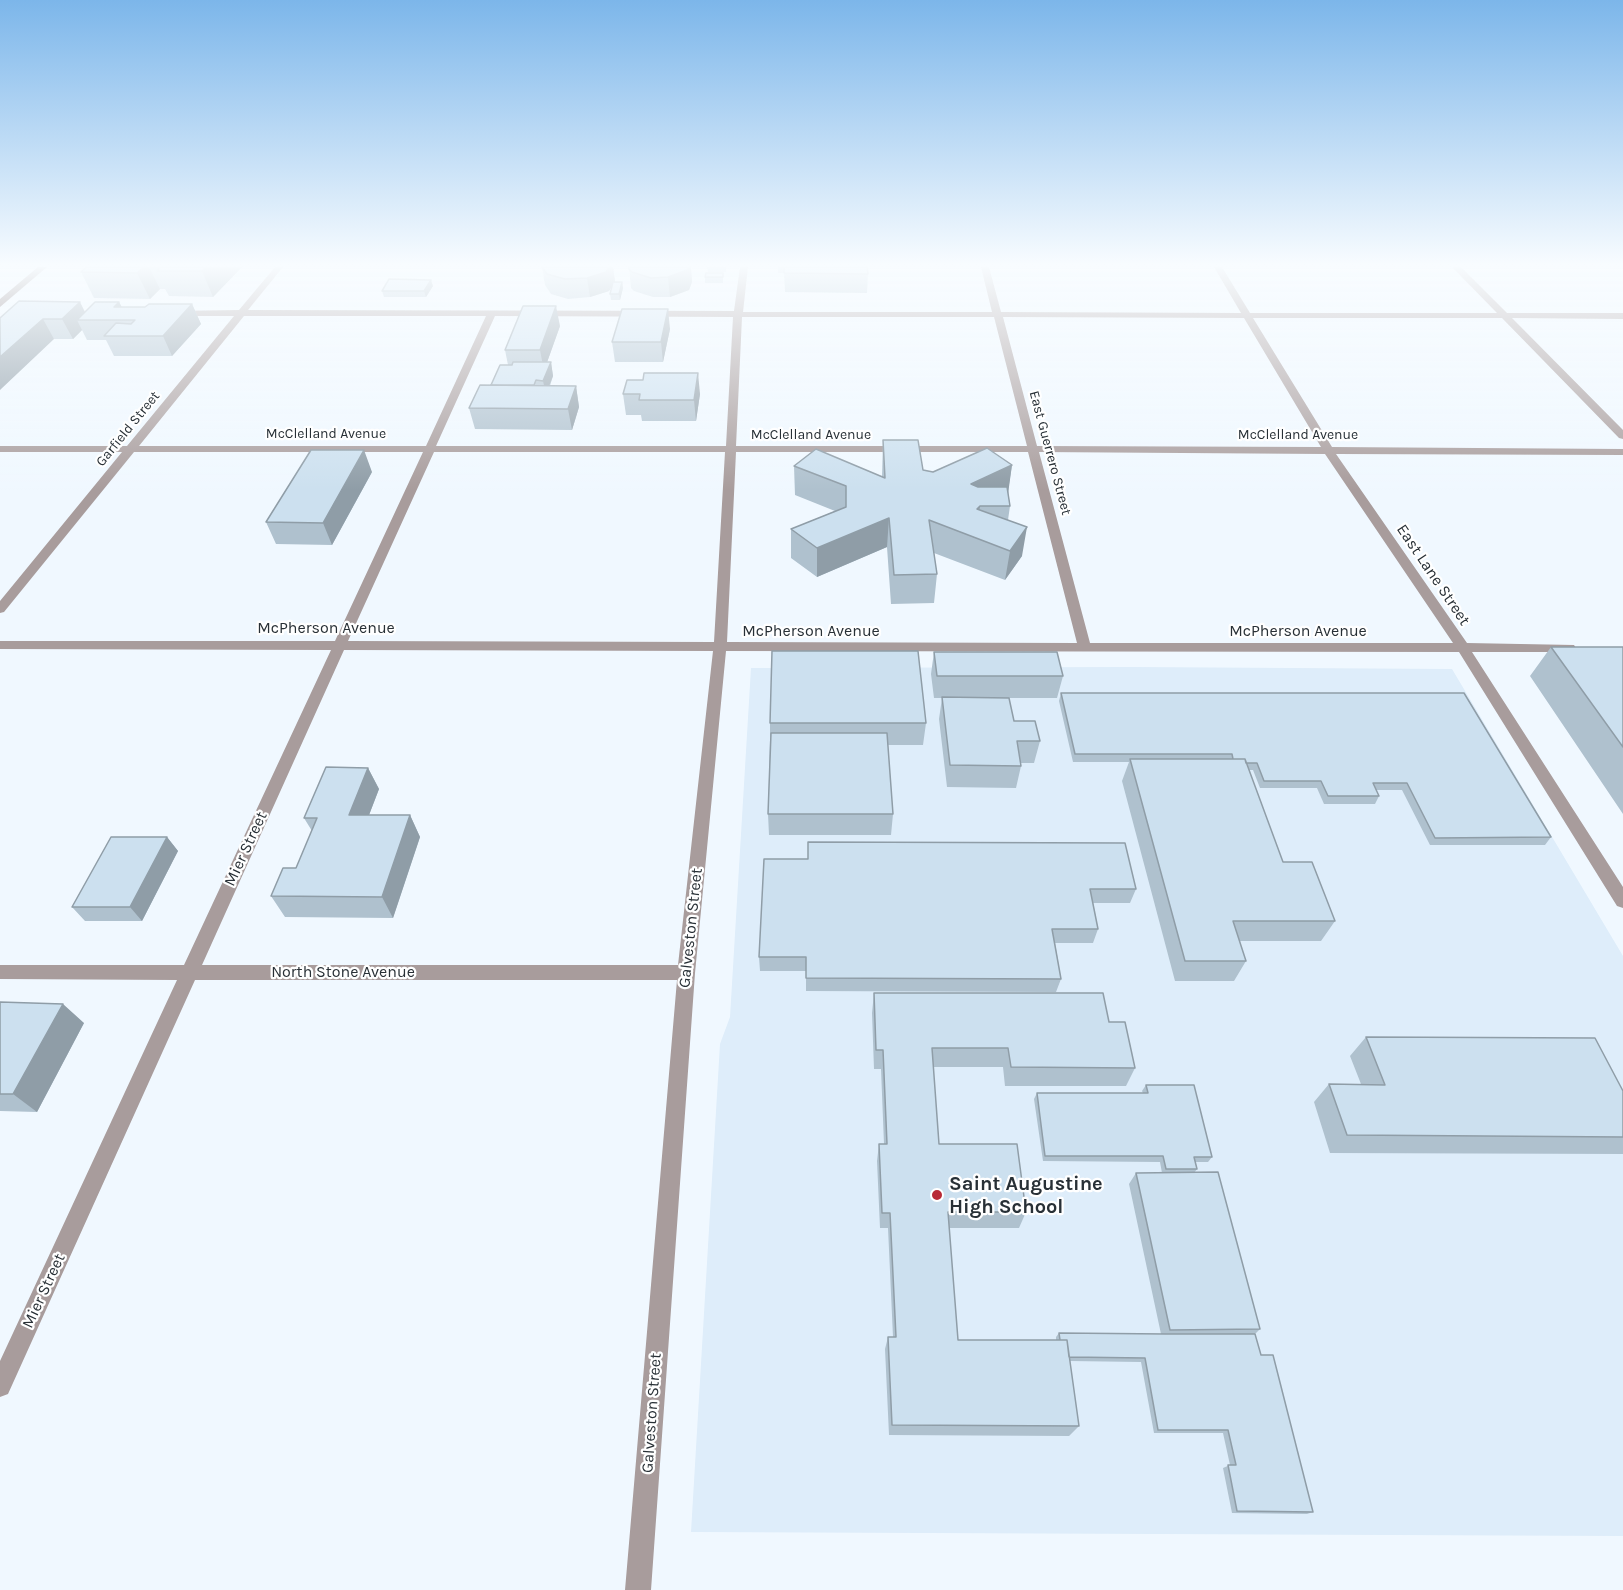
<!DOCTYPE html>
<html>
<head>
<meta charset="utf-8">
<style>
	body { margin:0 }
	canvas { display:block; background:#f0f8ff }
</style>
</head>
<body>
<canvas width="1623" height="1590"></canvas>
<script>
const g = document.querySelector('canvas').getContext('2d');
g.lineJoin = 'round';
function fill(path, color) {
  g.fillStyle = color;
  g.fill(path, 'evenodd');
}
function trace(path, color, width, dash) {
  g.strokeStyle = color;
  g.lineWidth = width;
  g.lineCap = dash ? 'butt' : 'round';
  g.setLineDash(dash || []);
  g.stroke(path);
}
function drawText(font, color, halo, rows, align = 'center') {
  g.font = font + ' Karla,sans-serif';
  g.lineWidth = 4.5;
  g.setLineDash([]);
  g.textBaseline = 'middle';
  g.strokeStyle = halo;
  g.fillStyle = color;
  for (const [text, x, y, turn = 0] of rows) {
    g.save();
    g.translate(x, y);
    g.rotate((+turn || 0) * Math.PI / 180);
    g.textAlign = isNaN(turn) ? turn : align;
    if (halo) g.strokeText(text, 0, 0);
    g.fillText(text, 0, 0);
    g.restore();
  }
}
fill(new Path2D(`
	M 1132,667 L 1452,669 L 1623,956 L 1623,1536 L 691,1532 L 720,1044 L 730,1017 L 751,668 Z`), '#deedfa');
fill(new Path2D(`
	M 275,267 L 283,267 L 248,310 L 734,311 L 740,267 L 748,267 L 743,312 L 992,312 L 981,267 L 989,267 L 1001,312 L 1241,313 L 1214,267 L 1222,267 L 1250,313 L 1497,313 L 1452,267 L 1461,267 L 1507,313 L 1623,313 L 1623,319 L 1512,318 L 1623,430 L 1623,439 L 1619,438 L 1502,318 L 1253,318 L 1332,447 L 1623,449 L 1623,455 L 1336,454 L 1467,643 L 1574,645 L 1576,648 L 1569,652 L 1472,652 L 1623,887 L 1623,908 L 1617,906 L 1459,652 L 726,651 L 695,973 L 651,1590 L 625,1590 L 677,980 L 195,980 L 8,1394 L 0,1397 L 0,1361 L 177,980 L 0,979 L 0,965 L 184,965 L 331,650 L 0,649 L 0,641 L 335,641 L 423,452 L 134,452 L 4,612 L 0,613 L 0,601 L 122,452 L 0,452 L 0,446 L 127,446 L 234,316 L 177,316 L 174,315 L 174,311 L 239,310 ZM 244,316 L 486,316 L 426,446 L 139,446 ZM 495,316 L 733,317 L 726,446 L 436,446 ZM 742,317 L 994,317 L 1027,446 L 736,446 ZM 1003,317 L 1244,318 L 1321,447 L 1037,446 ZM 434,452 L 725,452 L 714,642 L 348,641 ZM 736,452 L 1028,452 L 1077,643 L 727,642 ZM 1039,452 L 1325,454 L 1453,643 L 1090,643 ZM 344,650 L 713,651 L 678,965 L 202,965 Z`), '#a89c9c');
fill(new Path2D(`
	M 38,267 L 47,267 L 0,307 L 0,299 Z`), '#665352');
fill(new Path2D(`
	M 86,267 L 242,267 L 213,297 L 169,296 L 165,289 L 160,289 L 150,299 L 94,298 L 81,272 Z
	M 542,267 L 613,267 L 615,282 L 622,282 L 623,288 L 620,300 L 611,300 L 610,294 L 612,286 L 609,291 L 590,297 L 568,299 L 551,294 L 545,285 Z
	M 629,267 L 691,267 L 692,282 L 689,290 L 670,297 L 653,297 L 634,291 L 631,288 Z
	M 707,267 L 726,267 L 726,272 L 708,272 Z
	M 778,267 L 867,267 L 868,274 L 867,293 L 785,292 L 784,273 L 778,273 Z
	M 723,273 L 723,283 L 705,283 L 705,277 Z
	M 433,286 L 426,297 L 384,297 L 382,291 Z
	M 119,302 L 122,307 L 145,307 L 192,304 L 201,324 L 172,356 L 114,356 L 106,340 L 87,340 L 82,330 L 73,339 L 54,339 L 0,318 L 85,312 Z
	M 560,326 L 547,362 L 551,362 L 553,376 L 550,386 L 576,386 L 579,407 L 572,430 L 475,429 L 469,408 L 508,365 L 505,350 Z
	M 670,329 L 663,362 L 615,362 L 612,342 Z
	M 623,394 L 700,394 L 696,421 L 642,421 L 641,415 L 626,415 Z
	M 883,440 L 923,470 L 933,472 L 1012,465 L 1008,491 L 1010,506 L 1008,520 L 1022,556 L 1005,580 L 934,553 L 937,574 L 934,603 L 891,604 L 887,547 L 817,577 L 791,558 L 791,529 L 835,511 L 795,495 L 794,466 L 882,477 Z
	M 372,472 L 332,545 L 276,544 L 266,522 Z
	M 1551,647 L 1623,647 L 1623,814 L 1530,676 Z
	M 934,652 L 1063,676 L 1057,698 L 1009,698 L 1014,721 L 1040,741 L 1034,763 L 1021,763 L 1021,766 L 1016,788 L 947,787 L 939,719 L 942,698 L 934,698 L 931,674 Z
	M 1061,693 L 1464,693 L 1551,837 L 1545,845 L 1430,845 L 1402,790 L 1376,790 L 1379,796 L 1375,804 L 1324,804 L 1317,788 L 1260,788 L 1253,770 L 1249,770 L 1283,862 L 1335,921 L 1321,941 L 1239,941 L 1246,961 L 1234,981 L 1175,981 L 1122,781 L 1129,762 L 1073,762 L 1059,701 Z
	M 770,723 L 926,723 L 923,745 L 888,745 L 893,814 L 891,835 L 769,835 L 768,814 L 770,740 Z
	M 368,768 L 379,789 L 369,815 L 410,815 L 420,837 L 393,918 L 285,917 L 271,896 L 296,868 L 312,831 L 304,818 Z
	M 167,837 L 178,851 L 142,921 L 85,921 L 72,907 Z
	M 764,859 L 1136,889 L 1130,903 L 1093,903 L 1098,929 L 1093,943 L 1055,943 L 1061,979 L 1056,992 L 806,991 L 806,971 L 760,971 L 759,957 Z
	M 874,993 L 1109,1022 L 1135,1068 L 1126,1086 L 1005,1086 L 1003,1067 L 933,1067 L 939,1144 L 1026,1212 L 1019,1228 L 949,1228 L 958,1340 L 1056,1340 L 1056,1337 L 1059,1333 L 1161,1334 L 1129,1184 L 1136,1173 L 1162,1173 L 1160,1162 L 1043,1161 L 1034,1099 L 1037,1093 L 1143,1093 L 1142,1091 L 1146,1085 L 1212,1157 L 1208,1162 L 1195,1162 L 1197,1169 L 1194,1173 L 1260,1329 L 1255,1334 L 1261,1355 L 1313,1512 L 1307,1514 L 1232,1513 L 1223,1468 L 1230,1465 L 1223,1433 L 1154,1433 L 1141,1362 L 1070,1361 L 1079,1426 L 1069,1436 L 889,1435 L 885,1349 L 888,1337 L 893,1337 L 888,1228 L 880,1228 L 877,1161 L 879,1144 L 884,1144 L 881,1069 L 874,1069 L 872,1013 Z
	M 0,1002 L 84,1023 L 37,1112 L 0,1111 Z
	M 1366,1037 L 1623,1091 L 1623,1154 L 1330,1153 L 1314,1102 L 1329,1084 L 1361,1084 L 1350,1056 Z`), '#afc1ce');
fill(new Path2D(`
	M 144,267 L 149,267 L 160,289 L 150,299 L 137,273 Z
	M 206,267 L 242,267 L 213,297 L 202,271 Z
	M 609,267 L 613,267 L 615,282 L 609,291 L 590,297 L 587,278 Z
	M 689,267 L 691,267 L 692,282 L 689,290 L 670,297 L 668,277 Z
	M 431,280 L 433,286 L 426,297 L 424,291 Z
	M 622,282 L 623,288 L 620,300 L 619,294 Z
	M 80,302 L 89,320 L 77,320 L 82,330 L 73,339 L 62,319 Z
	M 119,302 L 128,320 L 114,307 Z
	M 192,304 L 201,324 L 172,356 L 163,336 Z
	M 556,306 L 560,326 L 544,371 L 540,350 Z
	M 668,309 L 670,329 L 663,362 L 661,342 Z
	M 43,319 L 54,339 L 0,390 L 0,357 Z
	M 551,362 L 553,376 L 546,394 L 543,381 Z
	M 698,373 L 700,394 L 696,421 L 694,400 Z
	M 576,386 L 579,407 L 572,430 L 568,409 Z
	M 364,450 L 372,472 L 332,545 L 323,523 Z
	M 1012,465 L 1008,494 L 980,506 L 976,535 L 973,538 L 977,509 L 971,484 Z
	M 889,518 L 887,547 L 817,577 L 817,548 Z
	M 1027,527 L 1022,556 L 1005,580 L 1010,551 Z
	M 368,768 L 379,789 L 361,836 L 349,815 Z
	M 410,815 L 420,837 L 393,918 L 382,897 Z
	M 167,837 L 178,851 L 142,921 L 130,907 Z
	M 63,1004 L 84,1023 L 37,1112 L 13,1094 Z`), '#8f9da7');
const building = new Path2D(`
	M 86,267 L 144,267 L 137,273 L 81,272 Z
	M 160,267 L 206,267 L 202,271 L 157,271 Z
	M 542,267 L 609,267 L 606,272 L 587,278 L 565,279 L 547,274 Z
	M 629,267 L 689,267 L 687,270 L 668,277 L 651,278 L 632,272 L 629,269 Z
	M 784,267 L 867,267 L 868,274 L 784,273 Z
	M 706,273 L 723,273 L 723,277 L 705,277 Z
	M 389,279 L 431,280 L 424,291 L 382,291 Z
	M 613,282 L 622,282 L 619,294 L 610,294 Z
	M 19,301 L 80,302 L 62,319 L 43,319 L 0,357 L 0,318 Z
	M 95,302 L 119,302 L 114,307 L 145,307 L 149,304 L 192,304 L 163,336 L 104,336 L 116,323 L 131,324 L 135,320 L 77,320 Z
	M 523,306 L 556,306 L 540,350 L 505,350 Z
	M 622,309 L 668,309 L 661,342 L 612,342 Z
	M 513,362 L 551,362 L 543,381 L 536,380 L 534,385 L 491,385 L 500,365 L 512,365 Z
	M 644,373 L 698,373 L 694,400 L 639,400 L 640,394 L 623,394 L 627,380 L 643,380 Z
	M 480,385 L 576,386 L 568,409 L 469,408 Z
	M 883,440 L 918,440 L 923,470 L 933,472 L 987,448 L 1012,465 L 971,484 L 978,487 L 1007,487 L 1010,506 L 980,506 L 977,509 L 1027,527 L 1010,551 L 929,520 L 937,574 L 894,575 L 889,518 L 817,548 L 791,529 L 846,507 L 846,486 L 794,466 L 816,449 L 885,478 Z
	M 311,450 L 364,450 L 323,523 L 266,522 Z
	M 1551,647 L 1623,647 L 1623,747 Z
	M 772,651 L 918,651 L 926,723 L 770,723 Z
	M 934,652 L 1057,652 L 1063,676 L 937,676 Z
	M 1061,693 L 1464,693 L 1551,837 L 1435,838 L 1407,783 L 1373,783 L 1379,796 L 1328,796 L 1321,781 L 1264,781 L 1257,763 L 1246,763 L 1245,759 L 1233,759 L 1232,754 L 1075,754 Z
	M 942,697 L 1009,698 L 1014,721 L 1035,721 L 1040,741 L 1017,741 L 1021,766 L 950,765 Z
	M 771,733 L 887,733 L 893,814 L 768,814 Z
	M 1130,759 L 1245,759 L 1283,862 L 1312,862 L 1335,921 L 1233,921 L 1246,961 L 1185,961 Z
	M 326,767 L 368,768 L 349,815 L 410,815 L 382,897 L 271,896 L 283,868 L 296,868 L 317,818 L 304,818 Z
	M 111,837 L 167,837 L 130,907 L 72,907 Z
	M 808,842 L 1125,843 L 1136,889 L 1090,889 L 1098,929 L 1052,929 L 1061,979 L 806,978 L 806,957 L 759,957 L 764,859 L 808,859 Z
	M 874,993 L 1103,993 L 1109,1022 L 1125,1022 L 1135,1068 L 1011,1067 L 1008,1048 L 932,1048 L 939,1144 L 1017,1144 L 1026,1212 L 948,1212 L 958,1340 L 1067,1340 L 1079,1426 L 892,1425 L 888,1337 L 896,1337 L 890,1213 L 882,1213 L 879,1144 L 887,1144 L 883,1050 L 876,1050 Z
	M 0,1002 L 63,1004 L 13,1094 L 0,1094 Z
	M 1366,1037 L 1595,1038 L 1623,1091 L 1623,1137 L 1347,1135 L 1329,1084 L 1385,1085 Z
	M 1146,1085 L 1194,1085 L 1212,1157 L 1194,1157 L 1197,1169 L 1166,1169 L 1163,1156 L 1045,1156 L 1037,1093 L 1148,1093 Z
	M 1218,1172 L 1260,1329 L 1170,1330 L 1136,1173 Z
	M 1059,1333 L 1166,1334 L 1255,1334 L 1261,1355 L 1273,1355 L 1313,1512 L 1237,1511 L 1228,1465 L 1236,1465 L 1228,1430 L 1158,1430 L 1145,1358 L 1069,1357 L 1067,1340 L 1060,1340 Z`);
fill(building, '#cce0ef');
trace(building, '#8f9da7', 1.5);
const sky = g.createLinearGradient(0, 0, 0, 490);
sky.addColorStop(0, '#7cb6ea');
sky.addColorStop(0.54, '#f8fcff');
sky.addColorStop(1, '#f8fcff00');
g.fillStyle = sky;
g.fillRect(0, 0, 1623, 490);
for (const [x, y, r, color] of [
	[937,1195,6,"#b82835"]
]) {
  const dot = new Path2D();
  dot.arc(x, y, r, 0, 2 * Math.PI);
  g.fillStyle = color;
  g.fill(dot);
  trace(dot, '#fff', 2);
}
drawText('14px', '#283036', '#fff', [
	["Garfield Street",128,429,-51],
	["McClelland Avenue",326,434],
	["McClelland Avenue",811,435],
	["McClelland Avenue",1298,435],
	["East Guerrero Street",1050,453,75]
]);
drawText('16px', '#283036', '#fff', [
	["East Lane Street",1433,575,56],
	["McPherson Avenue",326,628],
	["McPherson Avenue",811,631],
	["McPherson Avenue",1298,631],
	["Mier Street",246,849,-65],
	["Galveston Street",691,928,-84],
	["North Stone Avenue",343,972],
	["Mier Street",44,1291,-65],
	["Galveston Street",652,1413,-86]
]);
drawText('bold 20px', '#283036', '#fff', [
	["Saint Augustine",949,1184],
	["High School",949,1207]
], 'left');
</script>
</body>
</html>
